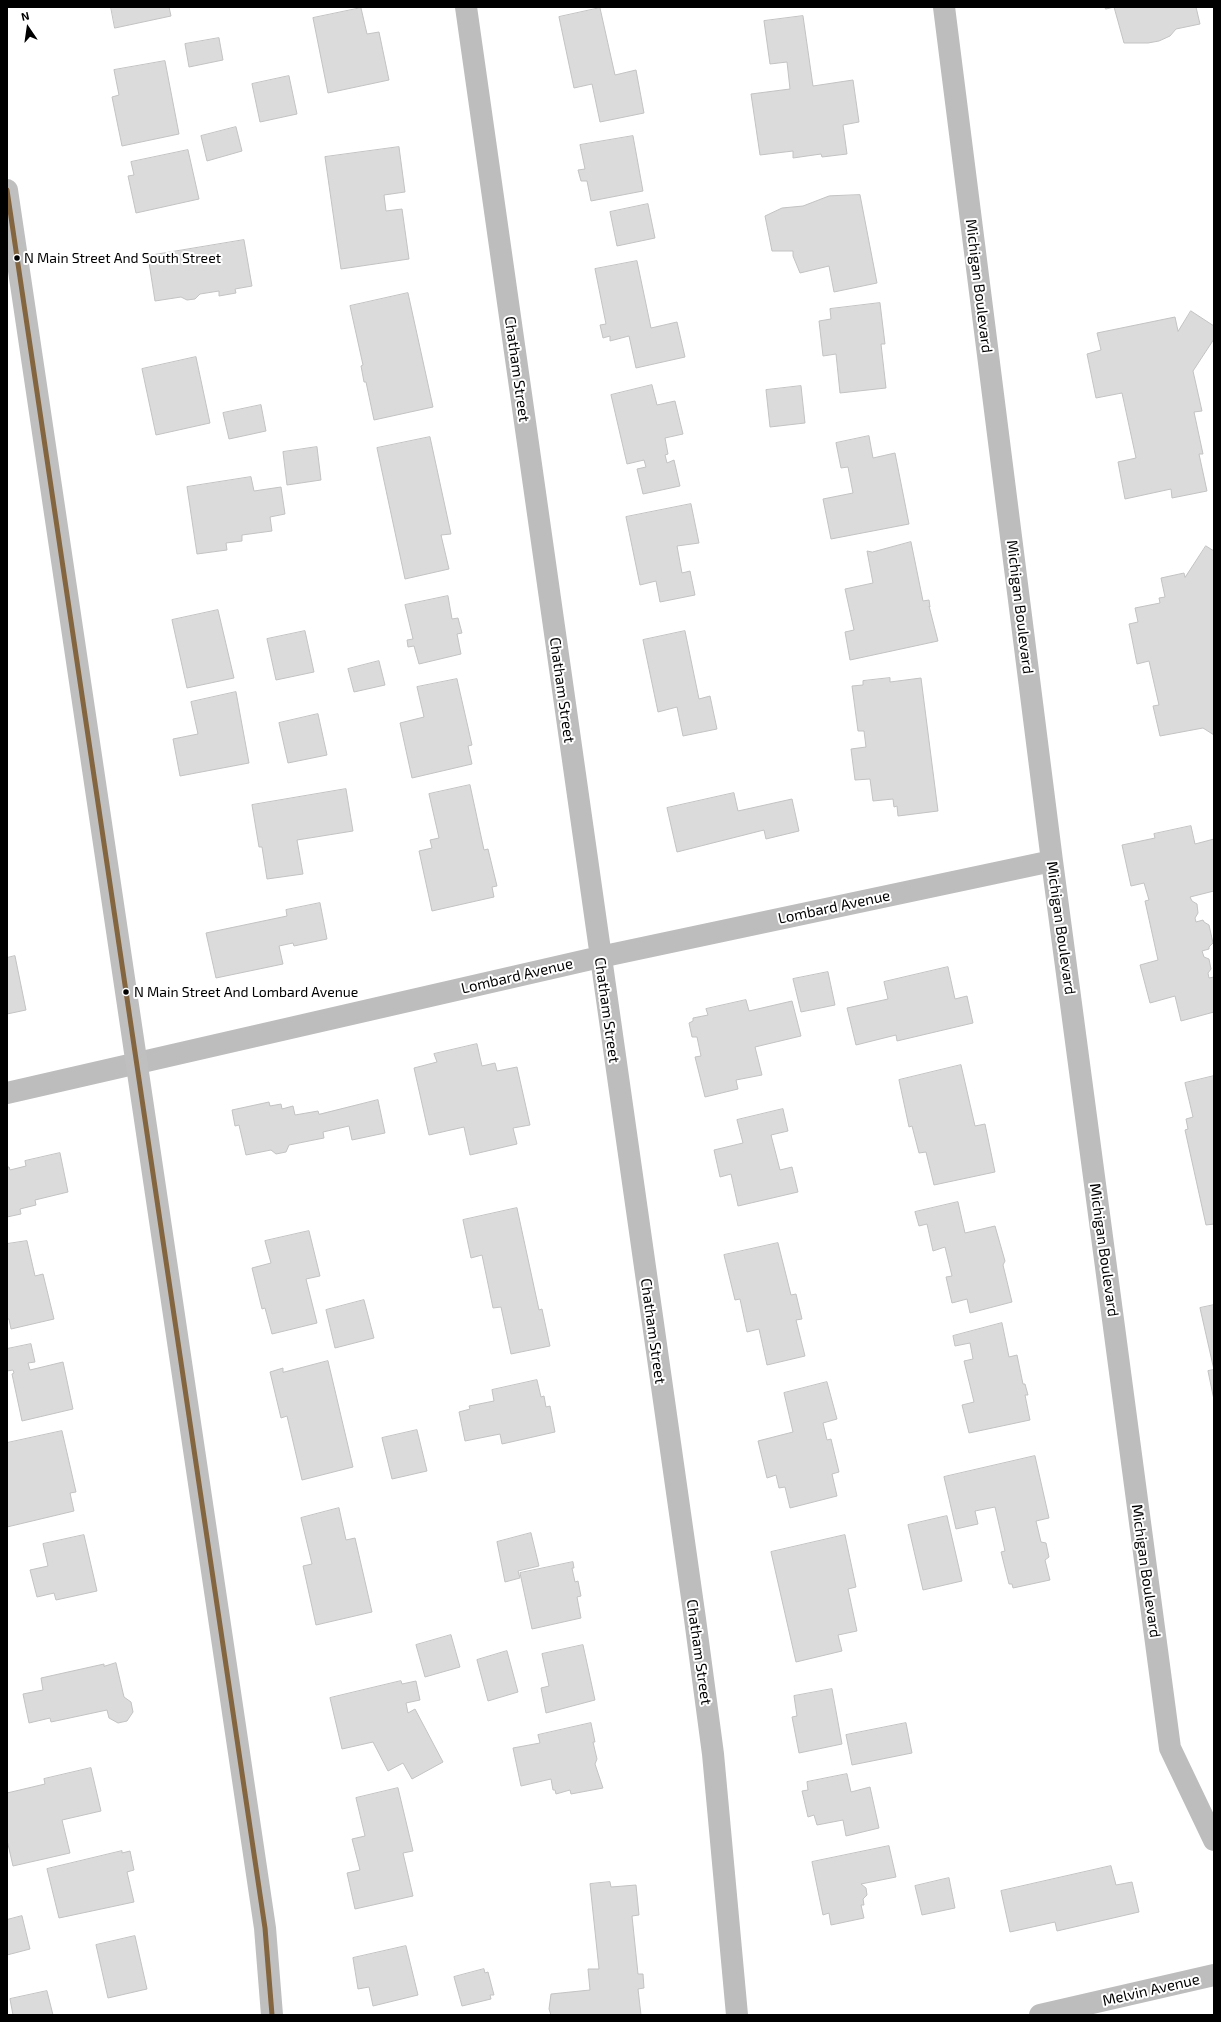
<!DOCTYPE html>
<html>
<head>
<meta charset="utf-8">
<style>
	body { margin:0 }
	#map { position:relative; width:1221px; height:2022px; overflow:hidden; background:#fff; font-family:"Exo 2",sans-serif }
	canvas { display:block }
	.frame { position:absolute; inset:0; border:8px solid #000; pointer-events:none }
	.north { position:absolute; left:8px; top:8px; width:40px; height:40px; -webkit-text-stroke:3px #fff; paint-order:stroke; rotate:347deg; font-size:11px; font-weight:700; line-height:16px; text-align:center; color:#000 }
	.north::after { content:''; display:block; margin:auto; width:14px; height:18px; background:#000; clip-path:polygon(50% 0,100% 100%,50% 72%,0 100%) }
</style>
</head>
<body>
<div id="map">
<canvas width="1221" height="2022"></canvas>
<div class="frame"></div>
<div class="north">N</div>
</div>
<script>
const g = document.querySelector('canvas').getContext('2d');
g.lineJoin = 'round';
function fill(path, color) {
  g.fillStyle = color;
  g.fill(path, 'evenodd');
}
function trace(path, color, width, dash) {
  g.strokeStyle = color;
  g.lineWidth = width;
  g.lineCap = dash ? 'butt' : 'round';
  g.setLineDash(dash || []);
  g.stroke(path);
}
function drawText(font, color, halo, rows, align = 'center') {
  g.font = font + ' "Exo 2",sans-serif';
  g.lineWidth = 4;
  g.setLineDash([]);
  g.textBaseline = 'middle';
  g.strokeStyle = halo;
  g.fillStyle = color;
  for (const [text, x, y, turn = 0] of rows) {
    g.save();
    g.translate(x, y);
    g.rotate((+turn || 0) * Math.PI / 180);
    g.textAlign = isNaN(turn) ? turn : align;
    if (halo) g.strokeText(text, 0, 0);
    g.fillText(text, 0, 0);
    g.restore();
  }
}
const building = new Path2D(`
	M 111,7 L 169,7 L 171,16 L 115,28 Z
	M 1105,7 L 1196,7 L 1200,24 L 1176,29 L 1170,36 L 1159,41 L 1148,43 L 1124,43 L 1114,7 L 1106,9 Z
	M 361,8 L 367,34 L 379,32 L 389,80 L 328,93 L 313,18 Z
	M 600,8 L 615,75 L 636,70 L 644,113 L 600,122 L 592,84 L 574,88 L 559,17 Z
	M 803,16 L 813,86 L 853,80 L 859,122 L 843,125 L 847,154 L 822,157 L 821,154 L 793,158 L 793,151 L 760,155 L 751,94 L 790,89 L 787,62 L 770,64 L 764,21 Z
	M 219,38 L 223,60 L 189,67 L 185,44 Z
	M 165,61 L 179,134 L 122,146 L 112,97 L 119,95 L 114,70 Z
	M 289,76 L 297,114 L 260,122 L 252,84 Z
	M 236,127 L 242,151 L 207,161 L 201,136 Z
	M 633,136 L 643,191 L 591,201 L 587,181 L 581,181 L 578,170 L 585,169 L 580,145 Z
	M 399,147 L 405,192 L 384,195 L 386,211 L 402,209 L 409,259 L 341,269 L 325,157 Z
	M 188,150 L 199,199 L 136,213 L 128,176 L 134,175 L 131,162 Z
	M 860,195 L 877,283 L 834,292 L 829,266 L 800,273 L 793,256 L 793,251 L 772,251 L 765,216 L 782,208 L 803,206 L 829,196 Z
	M 648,204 L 655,238 L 617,246 L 610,212 Z
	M 244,240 L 252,286 L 235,289 L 236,293 L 219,296 L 219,291 L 200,294 L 195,299 L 187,300 L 181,297 L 155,301 L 148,256 Z
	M 637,261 L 651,328 L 677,322 L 685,357 L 636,368 L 629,336 L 610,341 L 610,336 L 603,338 L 600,325 L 606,324 L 595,269 Z
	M 408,293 L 433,407 L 374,420 L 366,382 L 364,382 L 361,366 L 363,365 L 350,306 Z
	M 880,303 L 885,344 L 881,344 L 886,388 L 840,393 L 836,354 L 823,356 L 819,321 L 831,319 L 830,309 Z
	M 1191,311 L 1214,326 L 1214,339 L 1193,371 L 1202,411 L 1194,412 L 1203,454 L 1199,454 L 1207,491 L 1172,498 L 1171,489 L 1125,499 L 1118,462 L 1136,458 L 1122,393 L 1096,398 L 1087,354 L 1101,350 L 1097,333 L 1175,317 L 1178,331 Z
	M 196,357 L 210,423 L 156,435 L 142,369 Z
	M 652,385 L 657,405 L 675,401 L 683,434 L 665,438 L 668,454 L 665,455 L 667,463 L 674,460 L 680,486 L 643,494 L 637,469 L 646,467 L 644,460 L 627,464 L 611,395 Z
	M 801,386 L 805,423 L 770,427 L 766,390 Z
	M 261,405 L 266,431 L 229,439 L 223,413 Z
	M 869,436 L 873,458 L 895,453 L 909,524 L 831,539 L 823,499 L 853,493 L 848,467 L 841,468 L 836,443 Z
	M 430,437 L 451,534 L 441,535 L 449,569 L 405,579 L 377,448 Z
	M 317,447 L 321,480 L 287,485 L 283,452 Z
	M 251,477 L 254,491 L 281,487 L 285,514 L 270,517 L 272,531 L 242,535 L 242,541 L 226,543 L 227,550 L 197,554 L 187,487 Z
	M 691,504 L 699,543 L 677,546 L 682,573 L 690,571 L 695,595 L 660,602 L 656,581 L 640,585 L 626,517 Z
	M 911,542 L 923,601 L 929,600 L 930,607 L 929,606 L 938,641 L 850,660 L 845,632 L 854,630 L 845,589 L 873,583 L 867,551 L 872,552 Z
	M 1206,546 L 1214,551 L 1214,735 L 1203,728 L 1160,736 L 1153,706 L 1159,705 L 1149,661 L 1137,664 L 1129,624 L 1138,622 L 1135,608 L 1160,603 L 1159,598 L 1165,597 L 1161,578 L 1184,573 L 1185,577 Z
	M 448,596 L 452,619 L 458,618 L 462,633 L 457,634 L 461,654 L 419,664 L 414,646 L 408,647 L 407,640 L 413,639 L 405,605 Z
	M 218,610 L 234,678 L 187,688 L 172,620 Z
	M 305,631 L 314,672 L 276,680 L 267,639 Z
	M 685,631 L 699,699 L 710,696 L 717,729 L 683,736 L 677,707 L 658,712 L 643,640 Z
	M 379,661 L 385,685 L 354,692 L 348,669 Z
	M 890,678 L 890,682 L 921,678 L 938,811 L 898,816 L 897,806 L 894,807 L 893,799 L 873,801 L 870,779 L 855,780 L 851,749 L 866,747 L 864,731 L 858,731 L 852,686 L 863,685 L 863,681 Z
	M 457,679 L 472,745 L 468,746 L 472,764 L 412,778 L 400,723 L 424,717 L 417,687 Z
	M 236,692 L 249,763 L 180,776 L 173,739 L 198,734 L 191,702 Z
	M 318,714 L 327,755 L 288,763 L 279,723 Z
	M 470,785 L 484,850 L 488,849 L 497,886 L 492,887 L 494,897 L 432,911 L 419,851 L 432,848 L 430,840 L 439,838 L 429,794 Z
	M 346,789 L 353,831 L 297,840 L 303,874 L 267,879 L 262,847 L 259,847 L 252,805 Z
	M 734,793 L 738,811 L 792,799 L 799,831 L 766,839 L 764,830 L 677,852 L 667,808 Z
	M 1191,826 L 1195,844 L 1214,839 L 1214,891 L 1190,897 L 1192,901 L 1197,904 L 1198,913 L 1195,918 L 1196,922 L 1203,920 L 1204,922 L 1209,925 L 1213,943 L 1209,947 L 1209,949 L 1202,951 L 1204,957 L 1209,959 L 1211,969 L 1208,973 L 1209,978 L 1214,977 L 1214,1012 L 1181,1021 L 1175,996 L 1150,1003 L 1140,965 L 1158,960 L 1145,901 L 1149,900 L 1144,883 L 1131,886 L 1122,845 L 1155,838 L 1154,834 Z
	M 320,903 L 327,939 L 294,946 L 293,943 L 279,946 L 283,964 L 216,978 L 206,933 L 287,916 L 286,910 Z
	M 15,956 L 26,1010 L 7,1014 L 7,958 Z
	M 948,967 L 955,999 L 967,996 L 973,1023 L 897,1041 L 896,1035 L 856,1045 L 847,1008 L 888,999 L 884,982 Z
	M 828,972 L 835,1005 L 801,1012 L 793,979 Z
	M 746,1000 L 749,1011 L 792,1001 L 801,1036 L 755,1047 L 762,1075 L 736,1080 L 738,1089 L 705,1097 L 695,1057 L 701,1056 L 697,1037 L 692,1037 L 689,1023 L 693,1021 L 693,1018 L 708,1015 L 706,1009 Z
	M 477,1044 L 482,1066 L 495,1063 L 497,1071 L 517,1067 L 530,1125 L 513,1128 L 517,1144 L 470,1155 L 464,1127 L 429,1135 L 414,1068 L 437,1062 L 434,1054 Z
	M 961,1065 L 975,1126 L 985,1124 L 995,1172 L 934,1185 L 926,1152 L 919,1153 L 912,1126 L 909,1127 L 899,1080 Z
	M 1214,1076 L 1214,1224 L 1206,1225 L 1185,1130 L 1188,1129 L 1186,1119 L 1193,1117 L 1185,1083 Z
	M 378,1100 L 385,1133 L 352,1140 L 349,1126 L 323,1132 L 324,1138 L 289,1145 L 286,1152 L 276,1154 L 271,1150 L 246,1155 L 239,1125 L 235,1126 L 232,1110 L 269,1102 L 270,1106 L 281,1104 L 282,1109 L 293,1106 L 295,1115 L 318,1111 L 319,1114 Z
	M 783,1109 L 788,1131 L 771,1135 L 780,1170 L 792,1167 L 798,1192 L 738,1206 L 731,1174 L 720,1177 L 714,1150 L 743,1143 L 737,1120 Z
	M 60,1153 L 68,1192 L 35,1200 L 36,1205 L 20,1209 L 21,1214 L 7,1217 L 7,1167 L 9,1167 L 10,1170 L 26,1166 L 25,1161 Z
	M 958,1202 L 965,1233 L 995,1226 L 1005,1261 L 1003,1265 L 1012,1302 L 970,1313 L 967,1299 L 952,1303 L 946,1277 L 952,1276 L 945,1247 L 933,1251 L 927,1224 L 919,1226 L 915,1212 Z
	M 517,1208 L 539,1310 L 542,1309 L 550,1346 L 511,1354 L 501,1307 L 493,1308 L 482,1255 L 471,1258 L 463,1220 Z
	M 309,1231 L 320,1276 L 306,1279 L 317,1323 L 272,1334 L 265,1308 L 262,1309 L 252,1268 L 271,1263 L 265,1241 Z
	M 27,1241 L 35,1276 L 43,1274 L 54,1319 L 11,1329 L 9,1319 L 7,1319 L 7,1244 Z
	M 778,1243 L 791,1295 L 796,1294 L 802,1319 L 796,1320 L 805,1356 L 767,1365 L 759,1329 L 747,1332 L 740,1299 L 735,1300 L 724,1255 Z
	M 364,1300 L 374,1338 L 335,1348 L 326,1310 Z
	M 1214,1305 L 1214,1370 L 1200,1308 Z
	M 1002,1323 L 1009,1357 L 1017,1355 L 1023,1384 L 1025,1384 L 1028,1395 L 1025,1395 L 1030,1420 L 969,1433 L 962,1405 L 974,1402 L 964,1361 L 973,1359 L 970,1343 L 955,1346 L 953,1336 Z
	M 31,1344 L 35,1362 L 28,1363 L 30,1370 L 63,1362 L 73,1409 L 22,1421 L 12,1374 L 14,1373 L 13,1370 L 7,1371 L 7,1349 Z
	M 328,1361 L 353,1467 L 302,1480 L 287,1416 L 281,1418 L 270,1372 L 283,1368 L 283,1372 Z
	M 1214,1370 L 1214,1400 L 1208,1371 Z
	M 537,1380 L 541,1397 L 544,1396 L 546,1407 L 550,1406 L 555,1432 L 502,1444 L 500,1434 L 465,1441 L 459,1412 L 470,1409 L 469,1406 L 494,1401 L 492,1390 Z
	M 827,1382 L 837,1419 L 823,1423 L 827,1440 L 831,1439 L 839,1472 L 832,1474 L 837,1496 L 790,1508 L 785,1487 L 779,1488 L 776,1475 L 767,1478 L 758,1441 L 793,1432 L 784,1393 Z
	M 417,1430 L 427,1471 L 392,1479 L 382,1438 Z
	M 62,1431 L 76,1492 L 70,1493 L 74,1511 L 7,1527 L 7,1443 Z
	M 1035,1456 L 1049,1518 L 1036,1521 L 1041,1542 L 1046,1543 L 1049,1557 L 1045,1560 L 1050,1580 L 1013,1588 L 1012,1584 L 1009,1584 L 1001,1552 L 1005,1551 L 995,1507 L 975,1511 L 978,1524 L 956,1529 L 944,1477 Z
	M 339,1508 L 346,1540 L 355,1538 L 372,1612 L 316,1625 L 303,1566 L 312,1564 L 301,1518 Z
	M 947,1516 L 962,1581 L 923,1590 L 908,1525 Z
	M 531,1533 L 539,1566 L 518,1571 L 520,1578 L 505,1582 L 497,1542 Z
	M 84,1535 L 97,1591 L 56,1600 L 54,1593 L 37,1597 L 30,1570 L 48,1566 L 43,1544 Z
	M 845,1535 L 856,1587 L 848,1589 L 857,1631 L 838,1635 L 842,1651 L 796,1662 L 771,1552 Z
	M 573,1562 L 574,1568 L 572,1568 L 575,1582 L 578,1581 L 581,1596 L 577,1597 L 581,1618 L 532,1629 L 520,1573 Z
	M 451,1635 L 460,1667 L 425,1677 L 416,1645 Z
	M 583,1645 L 595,1700 L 546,1713 L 541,1688 L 549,1686 L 542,1654 Z
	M 507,1651 L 518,1692 L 488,1701 L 477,1660 Z
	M 116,1663 L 124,1697 L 131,1702 L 133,1712 L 127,1721 L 118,1723 L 109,1718 L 107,1710 L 51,1722 L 50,1718 L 29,1723 L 23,1694 L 43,1690 L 41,1678 L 104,1664 L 104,1666 Z
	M 401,1681 L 402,1684 L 416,1681 L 420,1700 L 406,1703 L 408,1713 L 415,1709 L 443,1762 L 412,1779 L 403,1763 L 388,1771 L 373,1742 L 342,1749 L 330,1698 Z
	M 832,1689 L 842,1744 L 799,1753 L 792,1717 L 797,1716 L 794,1696 Z
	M 591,1723 L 595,1742 L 593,1742 L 597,1759 L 595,1764 L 603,1788 L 571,1794 L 570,1790 L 556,1794 L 555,1790 L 553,1790 L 551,1779 L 521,1786 L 513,1748 L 540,1743 L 538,1735 Z
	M 906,1723 L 912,1753 L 852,1765 L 846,1735 Z
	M 91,1768 L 101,1811 L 62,1820 L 70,1853 L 13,1866 L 7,1840 L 7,1793 L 45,1784 L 44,1779 Z
	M 847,1774 L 851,1792 L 870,1787 L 879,1828 L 846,1836 L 843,1820 L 817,1825 L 814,1815 L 808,1817 L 802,1791 L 808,1790 L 807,1782 Z
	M 398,1788 L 413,1851 L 403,1853 L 413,1896 L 355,1909 L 347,1873 L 360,1870 L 352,1839 L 365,1836 L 356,1798 Z
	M 889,1846 L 896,1877 L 861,1884 L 866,1888 L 867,1895 L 863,1899 L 864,1905 L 861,1905 L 864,1918 L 831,1925 L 829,1913 L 823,1915 L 812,1862 Z
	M 122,1851 L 122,1853 L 130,1851 L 134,1870 L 127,1872 L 134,1902 L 59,1918 L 47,1869 Z
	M 1111,1866 L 1116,1885 L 1132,1882 L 1139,1912 L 1057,1931 L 1055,1922 L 1010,1932 L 1001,1891 Z
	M 949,1878 L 955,1908 L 922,1915 L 915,1886 Z
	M 610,1882 L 611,1887 L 636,1885 L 639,1915 L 632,1916 L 638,1974 L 643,1974 L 644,1988 L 638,1989 L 641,2015 L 551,2015 L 549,2009 L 551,1994 L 590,1990 L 588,1969 L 599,1969 L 590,1884 Z
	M 22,1916 L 30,1949 L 7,1955 L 7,1920 Z
	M 135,1936 L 147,1989 L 108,1998 L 96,1945 Z
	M 406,1946 L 418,1995 L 373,2006 L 369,1987 L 358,1989 L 353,1958 Z
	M 484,1969 L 485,1973 L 488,1972 L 494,1995 L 490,1995 L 491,1999 L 462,2006 L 454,1977 Z
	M 47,1991 L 53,2015 L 13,2015 L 10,1999 Z`);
fill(building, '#dbdbdb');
trace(building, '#c3c3c3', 1);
trace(new Path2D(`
	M 466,7 L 695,1619 L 713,1754 L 737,2015
	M 944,7 L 1052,861 L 1170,1748 L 1214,1840
	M 7,1093 L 600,957 L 1052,861
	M 1040,2015 L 1214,1975`), '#bdbdbd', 22);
trace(new Path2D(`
	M 7,190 L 265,1928 L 272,2015`), '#bfbfbf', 22);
trace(new Path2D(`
	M 7,190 L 265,1928 L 272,2015`), '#83653f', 5);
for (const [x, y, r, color] of [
	[17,258,3.5,"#000"],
	[126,992,3.5,"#000"]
]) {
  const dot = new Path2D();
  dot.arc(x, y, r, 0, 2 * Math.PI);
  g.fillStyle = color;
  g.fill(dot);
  trace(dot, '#fff', 1.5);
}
drawText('14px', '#000', '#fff', [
	["N Main Street And South Street",24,258],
	["N Main Street And Lombard Avenue",134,992]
], 'left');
drawText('15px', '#000', '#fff', [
	["Michigan Boulevard",979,286,83],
	["Chatham Street",517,369,82],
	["Michigan Boulevard",1020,607,83],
	["Chatham Street",562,690,82],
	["Lombard Avenue",834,907,-12],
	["Michigan Boulevard",1061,928,82],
	["Lombard Avenue",517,976,-13],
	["Chatham Street",607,1010,82],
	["Michigan Boulevard",1104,1250,82],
	["Chatham Street",653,1331,82],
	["Michigan Boulevard",1146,1571,82],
	["Chatham Street",699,1652,82],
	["Melvin Avenue",1151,1990,-13]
]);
</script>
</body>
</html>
